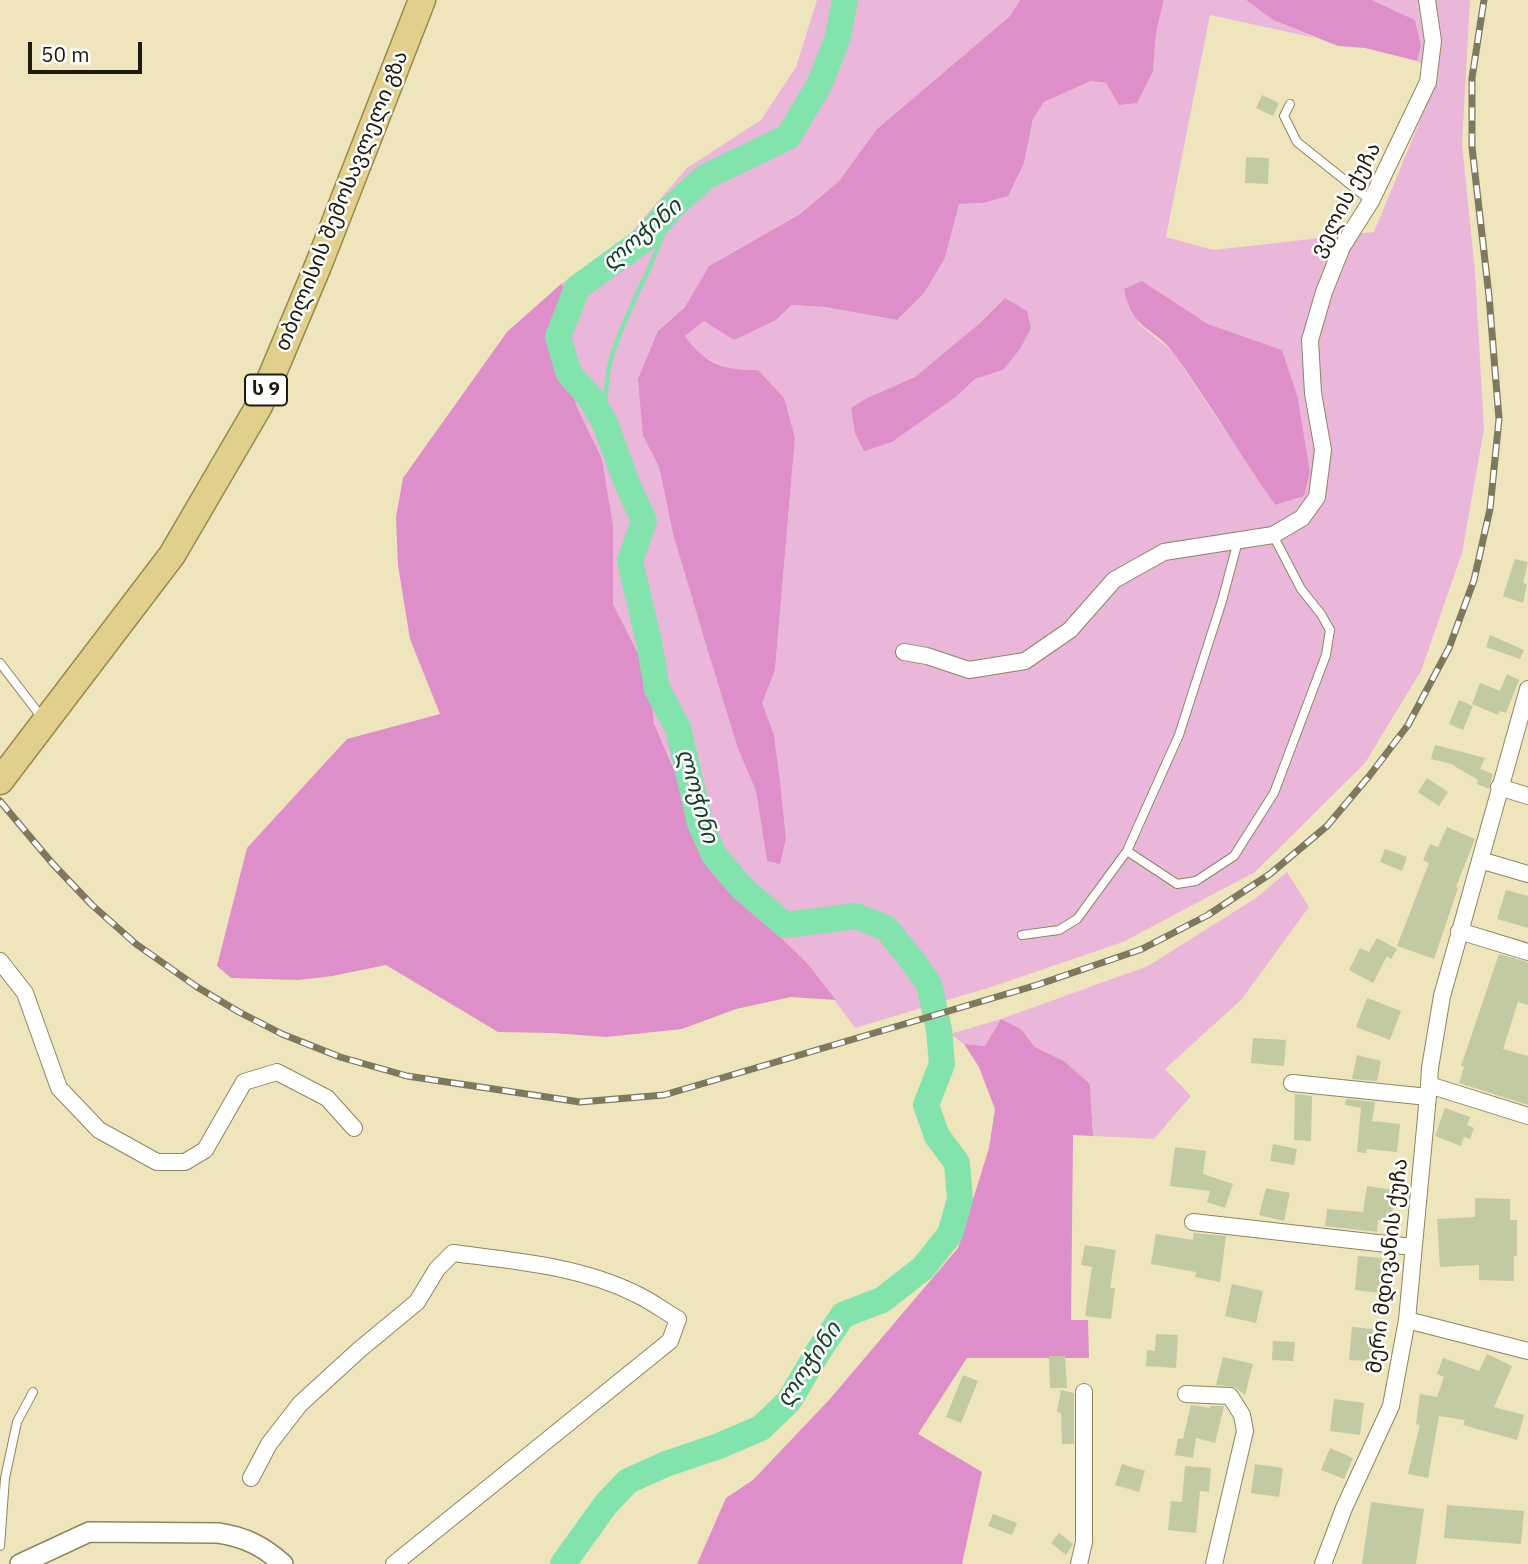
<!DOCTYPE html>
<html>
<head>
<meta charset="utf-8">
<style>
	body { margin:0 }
	#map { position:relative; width:1528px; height:1564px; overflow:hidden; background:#eee5bc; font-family:"IBM Plex Sans",sans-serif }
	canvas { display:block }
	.scale { position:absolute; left:28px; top:42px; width:114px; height:32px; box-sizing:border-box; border:4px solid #1f1b0c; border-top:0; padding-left:9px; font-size:21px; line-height:24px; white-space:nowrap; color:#1f1b0c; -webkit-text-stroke:5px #fff; paint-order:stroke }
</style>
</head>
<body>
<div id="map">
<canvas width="1528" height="1564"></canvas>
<div class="scale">50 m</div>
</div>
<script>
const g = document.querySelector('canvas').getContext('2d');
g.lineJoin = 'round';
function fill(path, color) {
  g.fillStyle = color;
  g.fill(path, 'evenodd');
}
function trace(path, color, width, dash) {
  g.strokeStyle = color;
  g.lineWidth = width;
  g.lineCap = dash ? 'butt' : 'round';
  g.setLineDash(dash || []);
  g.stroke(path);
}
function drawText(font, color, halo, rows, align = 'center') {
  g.font = font + ' "IBM Plex Sans","Noto Sans Georgian",sans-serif';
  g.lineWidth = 5;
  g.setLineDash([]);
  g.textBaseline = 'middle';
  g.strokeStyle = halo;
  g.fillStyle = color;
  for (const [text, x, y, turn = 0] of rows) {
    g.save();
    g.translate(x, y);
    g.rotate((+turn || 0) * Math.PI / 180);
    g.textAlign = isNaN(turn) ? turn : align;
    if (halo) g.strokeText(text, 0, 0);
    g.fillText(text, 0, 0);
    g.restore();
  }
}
fill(new Path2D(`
	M 817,0 L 1020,0 L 1010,16 L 877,129 L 839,181 L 800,214 L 709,266 L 684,308 L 658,331 L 643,436 L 659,467 L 673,534 L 706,645 L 738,749 L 756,791 L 767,861 L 786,838 L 774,735 L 761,703 L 775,670 L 795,438 L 758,370 L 732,371 L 699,354 L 685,336 L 704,321 L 776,320 L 792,305 L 825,307 L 897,320 L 945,258 L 959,204 L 983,203 L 1024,163 L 1033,119 L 1044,102 L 1091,81 L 1106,83 L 1153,71 L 1156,33 L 1164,0 L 1246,0 L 1273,20 L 1316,38 L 1210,15 L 1166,237 L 1213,250 L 1374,232 L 1439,75 L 1417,61 L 1421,46 L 1415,20 L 1372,0 L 1470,0 L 1462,144 L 1475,272 L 1484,429 L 1462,553 L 1421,671 L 1365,763 L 1255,872 L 1123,942 L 991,987 L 855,1028 L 807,963 L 740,898 L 706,858 L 694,817 L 654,722 L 649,675 L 613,604 L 613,525 L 602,459 L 576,405 L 565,343 L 577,300 L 561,284 L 616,250 L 687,168 L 761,120 L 796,67 ZM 1142,281 L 1208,324 L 1282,350 L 1298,398 L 1310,472 L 1303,496 L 1275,505 L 1173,352 L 1138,323 ZM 1005,298 L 1003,370 L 975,379 L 956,397 L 892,442 L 867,398 L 915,377 L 980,323 Z
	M 1287,872 L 1309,907 L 1241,1000 L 1165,1069 L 1191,1096 L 1154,1139 L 1093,1136 L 1090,1084 L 1064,1061 L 1035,1047 L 1021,1029 L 1001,1019 L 985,1046 L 964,1044 L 950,1034 L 1001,1019 L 1148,966 L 1256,898 Z`), '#eab7db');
fill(new Path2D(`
	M 1020,0 L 1164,0 L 1156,33 L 1153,71 L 1137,103 L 1119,105 L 1106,83 L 1091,81 L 1044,102 L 1033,119 L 1024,163 L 1008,196 L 983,203 L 959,204 L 945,258 L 924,293 L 897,320 L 825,307 L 792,305 L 776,320 L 734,340 L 704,321 L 685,336 C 705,364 725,371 758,370 L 784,398 L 795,438 L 775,670 L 762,703 L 774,735 L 780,782 L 786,838 L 780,864 L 767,861 L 756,791 L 738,749 L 706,645 L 673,534 L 659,467 L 643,436 L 638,379 L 658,331 L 684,308 L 709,266 L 800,214 L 839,181 L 877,129 L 1010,16 Z
	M 1246,0 L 1372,0 L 1415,20 L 1421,46 L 1417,61 L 1365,48 L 1338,46 L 1273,20 Z
	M 1142,281 L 1208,324 L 1282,350 L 1298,398 L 1310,472 L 1304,496 L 1275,505 C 1241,456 1210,404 1175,355 C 1155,326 1133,333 1124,289 Z
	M 561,284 L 577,299 L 565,343 L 576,405 L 602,459 L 613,525 L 613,604 L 649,675 L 654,723 L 694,817 L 706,858 L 740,898 L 807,963 L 836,1000 L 791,997 L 736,1009 L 682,1029 L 606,1037 L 553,1033 L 498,1032 L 386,965 L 332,976 L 298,980 L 231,978 L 217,966 L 247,848 L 347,739 L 440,714 L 410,639 L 398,565 L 396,517 L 403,478 L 507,332 Z
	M 1005,298 L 1027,311 L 1031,328 L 1020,349 L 1003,370 L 975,379 L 956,397 L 892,442 L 864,451 L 855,433 L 851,408 L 867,398 L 915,377 L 980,323 Z
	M 1001,1019 L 1021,1029 L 1035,1047 L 1064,1061 L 1090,1084 L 1093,1136 L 1073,1135 L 1071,1320 L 1088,1320 L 1089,1358 L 967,1358 L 918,1434 L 982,1472 L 962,1564 L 697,1564 L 726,1498 L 753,1480 L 829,1400 L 958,1248 L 989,1148 L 995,1109 L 979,1067 L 964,1044 L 985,1046 Z`), '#de8fc9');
trace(new Path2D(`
	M 605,423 C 606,402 605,379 611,359 C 626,307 658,262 670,209`), '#83e3ad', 4.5);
trace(new Path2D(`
	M 563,1564 L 606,1504 L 628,1481 L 666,1464 L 719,1446 L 761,1428 L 789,1401 L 818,1352 L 843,1315 L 882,1300 L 923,1268 L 950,1234 L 960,1199 L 957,1163 L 937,1136 L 926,1105 L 942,1064 L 939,1030 L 929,984 L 912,960 L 886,928 L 856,916 L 785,925 L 742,888 L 714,855 L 700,823 L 678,728 L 657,689 L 649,642 L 630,561 L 644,521 L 626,481 L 605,423 L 590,397 L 569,374 L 558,337 L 577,288 L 646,238 L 670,209 L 705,177 L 788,137 L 819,85 L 837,40 L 845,0`), '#83e3ad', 26);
fill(new Path2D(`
	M 1262,95 L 1279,103 L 1273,116 L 1256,108 Z
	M 1246,157 L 1269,158 L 1268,184 L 1245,183 Z
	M 1515,559 L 1528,562 L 1523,583 L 1527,584 L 1523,603 L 1503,596 Z
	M 1490,635 L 1524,650 L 1520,659 L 1486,647 Z
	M 1507,674 L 1519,680 L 1506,713 L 1500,711 L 1498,715 L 1472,704 L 1480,683 L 1500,691 Z
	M 1459,700 L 1473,706 L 1463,730 L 1449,724 Z
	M 1435,745 L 1485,758 L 1480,769 L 1493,774 L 1489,789 L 1477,784 L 1478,780 L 1451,764 L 1431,759 Z
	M 1427,778 L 1448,792 L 1439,806 L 1418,792 Z
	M 1447,827 L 1475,839 L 1456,887 L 1458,888 L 1434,959 L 1397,946 L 1429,863 L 1423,860 L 1430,844 L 1438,847 Z
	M 1385,849 L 1407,857 L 1402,871 L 1380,862 Z
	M 1506,890 L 1528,896 L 1528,928 L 1497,919 Z
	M 1377,938 L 1397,949 L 1391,959 L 1387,956 L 1373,983 L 1349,970 L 1360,948 L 1369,952 Z
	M 1499,954 L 1528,962 L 1528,1005 L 1518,1002 L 1503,1049 L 1528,1056 L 1528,1105 L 1459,1083 L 1464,1067 L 1461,1066 Z
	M 1367,998 L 1401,1011 L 1390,1040 L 1356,1027 Z
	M 1253,1038 L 1286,1040 L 1284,1066 L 1251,1063 Z
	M 1357,1055 L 1381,1061 L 1377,1081 L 1352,1079 Z
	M 1295,1094 L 1312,1096 L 1311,1141 L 1294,1140 Z
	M 1346,1099 L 1375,1102 L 1372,1121 L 1400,1124 L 1397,1152 L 1367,1149 L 1366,1153 L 1357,1152 L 1361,1108 L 1345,1105 Z
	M 1445,1108 L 1470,1117 L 1467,1125 L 1474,1128 L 1470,1139 L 1464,1137 L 1461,1146 L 1435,1136 Z
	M 1273,1144 L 1297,1149 L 1294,1165 L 1270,1161 Z
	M 1175,1147 L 1206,1151 L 1203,1174 L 1233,1184 L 1225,1208 L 1207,1202 L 1210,1191 L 1170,1186 Z
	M 1367,1186 L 1395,1190 L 1391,1222 L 1378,1220 L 1377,1232 L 1325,1226 L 1327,1209 L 1363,1212 Z
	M 1266,1188 L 1290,1193 L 1284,1221 L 1259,1215 Z
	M 1475,1198 L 1510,1199 L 1510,1220 L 1517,1220 L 1517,1256 L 1514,1256 L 1514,1281 L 1479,1280 L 1479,1265 L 1440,1267 L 1437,1219 L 1475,1217 Z
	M 1194,1233 L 1226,1236 L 1220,1282 L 1195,1277 L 1196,1272 L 1151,1264 L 1156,1234 L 1193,1240 Z
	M 1085,1245 L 1116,1250 L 1110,1288 L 1115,1288 L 1111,1319 L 1085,1316 L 1092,1267 L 1081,1265 Z
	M 1358,1256 L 1382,1258 L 1379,1293 L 1355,1290 Z
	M 1232,1284 L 1263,1291 L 1256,1323 L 1225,1316 Z
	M 1352,1327 L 1373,1329 L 1371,1361 L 1349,1360 Z
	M 1156,1334 L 1178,1335 L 1176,1368 L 1146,1366 L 1147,1350 L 1155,1351 Z
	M 1273,1341 L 1295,1342 L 1293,1361 L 1272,1360 Z
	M 1487,1354 L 1512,1366 L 1494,1407 L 1524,1415 L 1517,1440 L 1463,1425 L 1465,1420 L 1439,1416 L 1428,1478 L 1408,1474 L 1420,1425 L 1416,1424 L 1420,1394 L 1437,1397 L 1444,1377 L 1437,1374 L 1443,1358 L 1479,1371 Z
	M 1049,1356 L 1065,1356 L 1067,1388 L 1050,1388 Z
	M 1223,1357 L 1253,1364 L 1245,1395 L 1235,1387 L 1216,1385 Z
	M 963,1375 L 978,1381 L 961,1423 L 946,1417 Z
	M 1061,1390 L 1074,1393 L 1074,1444 L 1062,1444 L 1061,1413 L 1057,1412 Z
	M 1334,1399 L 1364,1403 L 1360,1435 L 1330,1431 Z
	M 1191,1405 L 1210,1408 L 1210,1406 L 1224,1406 L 1215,1443 L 1196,1438 L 1193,1458 L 1175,1455 L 1178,1438 L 1183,1439 Z
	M 1330,1448 L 1353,1458 L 1344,1479 L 1321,1470 Z
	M 1122,1464 L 1145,1471 L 1139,1492 L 1115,1485 Z
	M 1255,1464 L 1283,1468 L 1279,1497 L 1251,1493 Z
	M 1185,1466 L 1211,1468 L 1209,1492 L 1200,1491 L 1196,1533 L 1168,1530 L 1171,1501 L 1182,1502 Z
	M 1371,1502 L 1424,1509 L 1416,1564 L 1362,1564 Z
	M 1447,1505 L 1524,1511 L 1521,1544 L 1444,1538 Z
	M 993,1514 L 1017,1523 L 1012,1535 L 988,1526 Z
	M 1059,1533 L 1073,1544 L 1066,1555 L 1051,1543 Z`), '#c1caa1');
const service = new Path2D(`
	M 1290,104 L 1284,116 L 1297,142 L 1371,201
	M 0,663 L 43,719
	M 1127,851 L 1177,884 L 1196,881 L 1234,856 L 1274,793 L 1326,655 L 1330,630 L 1321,614 L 1301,589 L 1273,535
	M 1022,935 L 1059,930 L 1077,919 L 1127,851 L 1179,735 L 1222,601 L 1238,541
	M 0,1546 L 5,1478 L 17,1422 L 33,1392`);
const minor = new Path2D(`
	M 904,652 L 927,656 L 969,670 L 1025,661 L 1070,630 L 1114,580 L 1164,552 L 1273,535 L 1302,518 L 1317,497 L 1323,450 L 1313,393 L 1310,340 L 1324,292 L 1342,247 L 1371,201 L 1428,82 L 1433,41 L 1427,0
	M 1499,787 L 1528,796
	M 1480,860 L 1528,874
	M 1459,931 L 1528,952
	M 0,961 L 25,993 L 59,1088 L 99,1130 L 157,1162 L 185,1162 L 205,1150 L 244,1082 L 277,1072 L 327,1098 L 354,1128
	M 1292,1083 L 1428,1097
	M 1429,1085 L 1430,1068 L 1442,996 L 1528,689
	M 1193,1222 L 1413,1247
	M 1407,1320 L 1528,1351
	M 1186,1394 L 1230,1396 L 1242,1415 L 1245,1431 L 1214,1564
	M 251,1478 L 269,1444 L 300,1404 L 359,1350 L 417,1302 L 437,1269 L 453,1253 C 515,1261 580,1266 636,1294 C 651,1301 664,1311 678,1319 L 670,1341 L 394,1564
	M 1079,1564 L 1084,1542 L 1084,1392
	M 1323,1564 L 1344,1508 L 1391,1406 L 1407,1320 L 1429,1085 L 1528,1116`);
const tertiary = new Path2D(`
	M 20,1564 L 89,1532 L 218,1533 C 245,1537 263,1546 283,1564`);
const trunk = new Path2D(`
	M 0,781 L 172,555 L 259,406 L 318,266 L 422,0`);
trace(service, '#8e855f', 10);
trace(minor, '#8e855f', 18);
trace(tertiary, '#8e855f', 22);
trace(trunk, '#978a4c', 29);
trace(service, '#fff', 8);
trace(minor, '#fff', 16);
trace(tertiary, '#fff', 19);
trace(trunk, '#e0d08b', 26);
const rail = new Path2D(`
	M 0,801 L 52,863 L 92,905 L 136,944 L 197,987 L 239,1012 L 282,1034 L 340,1057 L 407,1076 L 580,1102 L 664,1095 L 1037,985 L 1142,949 L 1208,915 L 1270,874 L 1327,826 L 1370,775 L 1408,725 L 1449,648 L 1474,580 L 1490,509 L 1499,419 L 1489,296 L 1472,147 L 1472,78 L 1484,0`);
trace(rail, '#7e785d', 7);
trace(rail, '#fff', 4.5, [13]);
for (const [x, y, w] of [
	[266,390,42]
]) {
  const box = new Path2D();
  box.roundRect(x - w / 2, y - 15.5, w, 31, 5);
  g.fillStyle = '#fff';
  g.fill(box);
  trace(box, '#1f1b0c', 2);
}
drawText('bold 19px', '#1f1b0c', null, [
	["ს 9",266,390]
]);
drawText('21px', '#1f1b0c', '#fff', [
	["ველის ქუჩა",1346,200,-62],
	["თბილისის შემოსავლელი გზა",342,201,-68],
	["მერი მდივანის ქუჩა",1388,1266,-83]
]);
drawText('italic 23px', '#143d28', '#fff', [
	["ლოჭინი",642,235,-41],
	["ლოჭინი",697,796,74],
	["ლოჭინი",809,1365,-56]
]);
</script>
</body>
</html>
